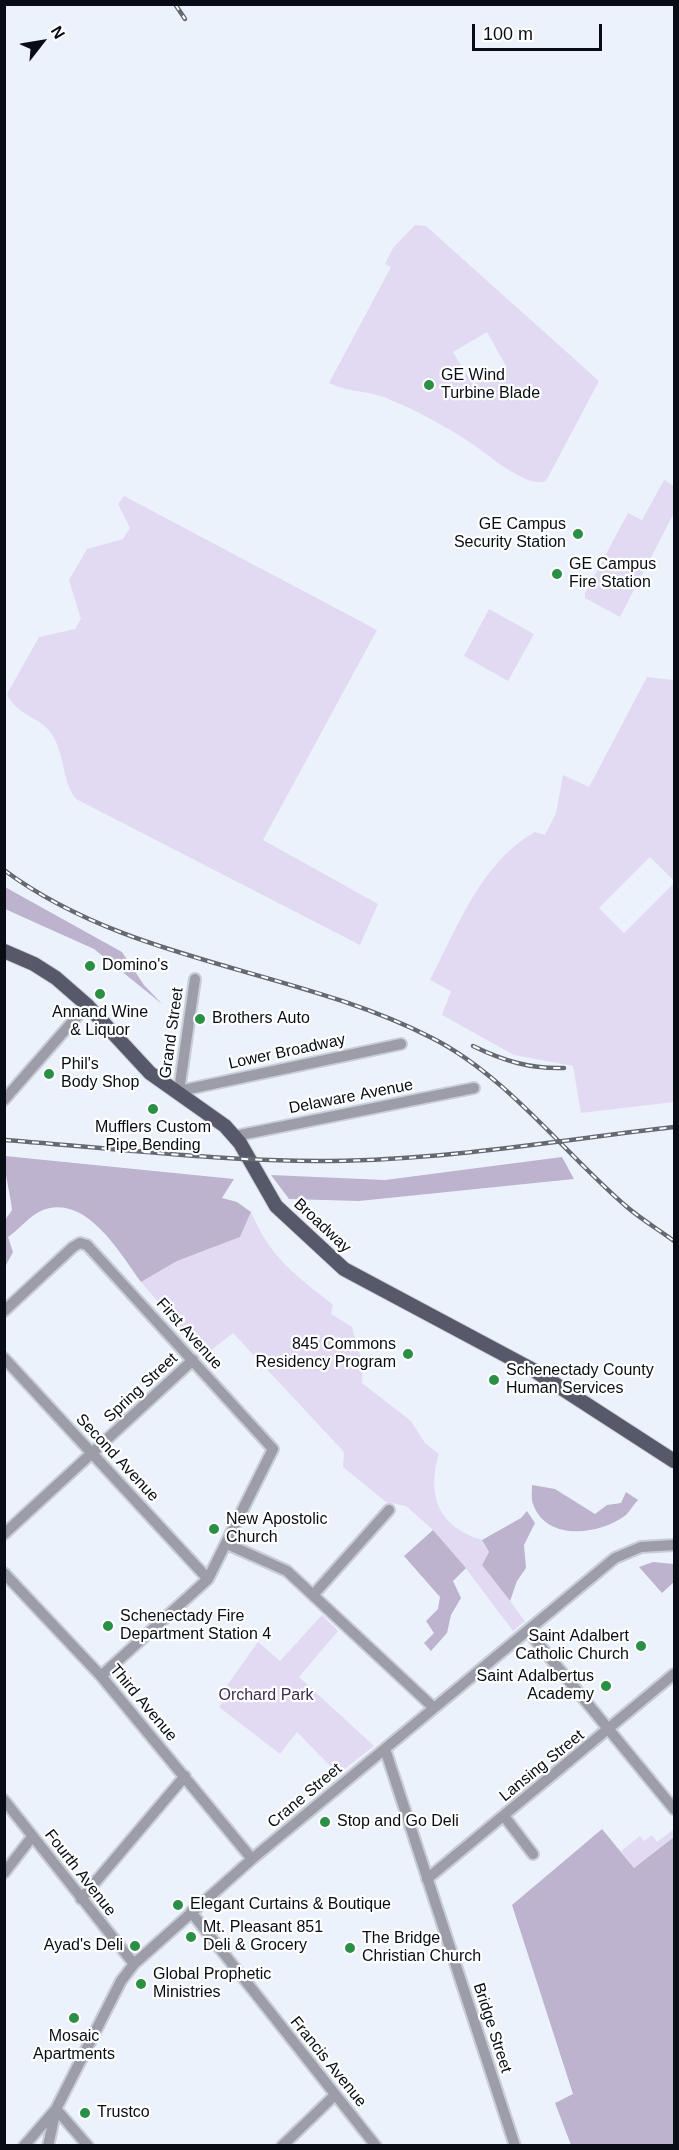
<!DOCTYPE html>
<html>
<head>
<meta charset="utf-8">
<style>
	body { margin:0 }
	#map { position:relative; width:679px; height:2150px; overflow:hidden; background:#ecf2fb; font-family:Helvetica,sans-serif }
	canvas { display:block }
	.frame { position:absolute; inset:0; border:6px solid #080d15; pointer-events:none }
	.north { position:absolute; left:12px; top:12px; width:60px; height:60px; -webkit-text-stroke:4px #fff; paint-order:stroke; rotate:59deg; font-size:16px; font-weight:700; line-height:24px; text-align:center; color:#080d15 }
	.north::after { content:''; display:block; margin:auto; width:21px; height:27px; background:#080d15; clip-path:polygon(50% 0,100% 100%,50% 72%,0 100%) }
	.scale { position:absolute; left:472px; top:24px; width:130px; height:27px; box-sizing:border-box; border:3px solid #080d15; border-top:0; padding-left:8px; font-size:18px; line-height:21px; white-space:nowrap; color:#080d15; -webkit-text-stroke:4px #fff; paint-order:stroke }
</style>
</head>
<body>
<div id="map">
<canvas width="679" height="2150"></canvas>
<div class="frame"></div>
<div class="north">N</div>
<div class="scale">100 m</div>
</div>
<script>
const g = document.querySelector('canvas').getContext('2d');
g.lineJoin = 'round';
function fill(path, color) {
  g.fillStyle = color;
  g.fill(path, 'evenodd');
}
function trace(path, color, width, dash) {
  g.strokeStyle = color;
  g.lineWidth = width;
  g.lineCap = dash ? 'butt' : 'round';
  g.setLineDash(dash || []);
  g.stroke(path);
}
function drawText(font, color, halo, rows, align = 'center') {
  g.font = font + ' Helvetica,sans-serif';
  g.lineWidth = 4.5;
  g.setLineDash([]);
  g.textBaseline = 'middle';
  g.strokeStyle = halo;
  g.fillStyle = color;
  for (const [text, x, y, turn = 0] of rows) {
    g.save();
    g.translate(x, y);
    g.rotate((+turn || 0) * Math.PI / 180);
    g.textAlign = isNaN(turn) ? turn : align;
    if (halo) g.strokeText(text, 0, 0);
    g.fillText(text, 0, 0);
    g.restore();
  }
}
fill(new Path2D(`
	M 415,225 L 426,226 L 599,381 L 546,481 C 525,488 489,455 471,443 C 445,426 414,409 386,398 C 367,390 350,393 329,383 L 391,267 L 385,264 L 393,248 ZM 487,332 L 506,366 L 473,385 L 453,352 Z
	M 664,480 L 674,486 L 674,513 L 620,617 L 585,598 L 585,593 L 628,513 L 642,520 Z
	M 124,496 L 377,630 L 263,840 L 378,904 L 360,945 L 76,799 C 61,779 65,753 51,733 C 39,716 17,716 7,694 L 39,637 L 75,629 L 81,619 L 69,580 L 87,549 L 123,539 L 130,528 L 118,504 Z
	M 489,609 L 534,634 L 508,681 L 464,656 Z
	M 647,677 L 674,680 L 674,881 L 650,857 L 599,908 L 624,933 L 674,883 L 674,1102 L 581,1113 L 573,1066 L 514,1055 L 442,1015 L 451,991 L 430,980 C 457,928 481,862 535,832 L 545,835 L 556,813 L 563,775 L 589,787 Z
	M 251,1212 C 271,1259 295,1274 333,1305 L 331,1314 L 352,1327 L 363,1366 L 362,1383 L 411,1421 L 425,1443 L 439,1454 C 426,1495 439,1528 482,1540 L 489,1552 L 482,1565 L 525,1621 L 513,1631 L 464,1566 L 433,1530 L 406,1506 L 386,1502 L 343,1467 L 344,1452 L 233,1333 L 204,1356 L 141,1282 L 177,1261 L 240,1237 Z
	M 322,1615 L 338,1631 L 299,1677 L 374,1746 L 338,1774 L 297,1732 L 280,1754 L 219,1707 L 225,1699 L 223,1691 L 258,1642 L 280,1661 Z
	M 674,1829 L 674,1837 L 634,1868 L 621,1851 L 640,1836 L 644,1841 L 652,1835 L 657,1842 Z`), '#e2daf2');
fill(new Path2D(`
	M 5,887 L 122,952 L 144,985 L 162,1004 L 94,949 L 5,909 Z
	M 5,1156 L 234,1179 L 222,1198 L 237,1202 L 251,1212 L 240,1237 L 177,1261 L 141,1282 C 119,1252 83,1188 37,1213 C 27,1219 18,1230 8,1237 L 13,1252 L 5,1267 L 5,1220 L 12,1210 C 10,1190 4,1175 5,1156 Z
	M 562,1157 L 574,1179 L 359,1201 L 289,1199 L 271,1175 L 385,1180 Z
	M 532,1485 L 555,1489 L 595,1514 L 607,1505 L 621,1503 L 626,1492 L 638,1500 C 634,1504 630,1511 626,1515 C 600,1535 546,1542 533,1504 C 531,1499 532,1490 532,1485 Z
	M 527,1511 L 535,1523 L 524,1545 L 526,1568 L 517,1581 L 510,1601 L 482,1565 L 489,1552 L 482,1540 L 521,1518 Z
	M 433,1530 L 466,1568 L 453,1581 L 461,1598 L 451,1615 L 447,1633 L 431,1651 L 424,1643 L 434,1633 L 426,1621 L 438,1609 L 440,1597 L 404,1556 Z
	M 653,1562 L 674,1564 L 674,1582 L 662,1593 L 639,1567 Z
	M 602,1829 L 634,1868 L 674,1837 L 674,2145 L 571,2145 L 555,2103 L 573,2094 L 512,1905 Z`), '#bdb3cf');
const minor = new Path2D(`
	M 195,979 L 179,1091 L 401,1044
	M 4,1100 L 87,1005
	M 235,1136 L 474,1088
	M 4,1311 L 73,1247 L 80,1243 L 87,1245 L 273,1449 L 208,1579 L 101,1676
	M 4,1358 L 208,1579
	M 4,1534 L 193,1360
	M 227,1544 L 287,1571 L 434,1708
	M 4,1573 L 101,1676 L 252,1859
	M 314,1594 L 389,1510
	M 528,1631 L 674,1809
	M 385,1749 L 515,2146
	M 4,1800 L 134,1964
	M 504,1816 L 533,1854
	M 4,1873 L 32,1837
	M 427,1879 L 674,1674
	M 81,1899 L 185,1776
	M 191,1912 L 376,2146
	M 56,2109 L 88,2146
	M 24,2146 L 56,2109 L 121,1981 L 134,1964 L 252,1859 L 615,1558 L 641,1547 L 674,1545
	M 48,2146 L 56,2109
	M 282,2146 L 335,2095`);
const major = new Path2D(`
	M 4,951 L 34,964 L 56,978 L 87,1005 L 150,1073 L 225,1126 L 240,1143 L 276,1206 L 344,1269 L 535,1371 L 674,1461`);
trace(minor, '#c8cdd6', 14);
trace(major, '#c8cdd6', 16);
trace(minor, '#9c9da8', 10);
trace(major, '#57596b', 14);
const rail = new Path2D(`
	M 175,4 L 185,19
	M 4,870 C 131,964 295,968 432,1038 C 507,1076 564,1153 627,1207 C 641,1219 659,1230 674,1241
	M 473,1046 C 504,1061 530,1069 564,1068
	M 4,1140 C 113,1148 222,1162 331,1161 C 446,1160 560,1140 674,1127`);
trace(rail, '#646972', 4.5);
trace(rail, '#fff', 2, [7]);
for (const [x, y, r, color] of [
	[429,385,6,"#2a9045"],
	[578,534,6,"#2a9045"],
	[557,574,6,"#2a9045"],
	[90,966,6,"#2a9045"],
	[100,994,6,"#2a9045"],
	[200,1019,6,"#2a9045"],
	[49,1074,6,"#2a9045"],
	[153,1109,6,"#2a9045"],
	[408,1354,6,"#2a9045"],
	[494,1380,6,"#2a9045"],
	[214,1529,6,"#2a9045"],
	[108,1626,6,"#2a9045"],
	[641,1646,6,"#2a9045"],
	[606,1686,6,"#2a9045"],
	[325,1822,6,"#2a9045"],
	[178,1905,6,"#2a9045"],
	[191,1937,6,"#2a9045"],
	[135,1946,6,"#2a9045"],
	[350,1948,6,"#2a9045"],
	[141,1984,6,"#2a9045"],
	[74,2018,6,"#2a9045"],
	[85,2113,6,"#2a9045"]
]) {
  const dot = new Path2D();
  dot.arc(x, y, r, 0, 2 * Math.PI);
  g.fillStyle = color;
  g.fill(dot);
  trace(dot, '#fff', 2);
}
drawText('16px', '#080d15', '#fff', [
	["GE Wind",441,376],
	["Turbine Blade",441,394],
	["GE Campus",566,525,"right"],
	["Security Station",566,543,"right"],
	["GE Campus",569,565],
	["Fire Station",569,583],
	["Domino's",102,966],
	["Annand Wine",100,1013,"center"],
	["& Liquor",100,1031,"center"],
	["Brothers Auto",212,1019],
	["Phil's",61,1065],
	["Body Shop",61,1083],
	["Mufflers Custom",153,1128,"center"],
	["Pipe Bending",153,1146,"center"],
	["845 Commons",396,1345,"right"],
	["Residency Program",396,1363,"right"],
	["Schenectady County",506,1371],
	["Human Services",506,1389],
	["New Apostolic",226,1520],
	["Church",226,1538],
	["Schenectady Fire",120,1617],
	["Department Station 4",120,1635],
	["Saint Adalbert",629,1637,"right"],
	["Catholic Church",629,1655,"right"],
	["Saint Adalbertus",594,1677,"right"],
	["Academy",594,1695,"right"],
	["Stop and Go Deli",337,1822],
	["Elegant Curtains & Boutique",190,1905],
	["Mt. Pleasant 851",203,1928],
	["Deli & Grocery",203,1946],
	["The Bridge",362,1939],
	["Christian Church",362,1957],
	["Ayad's Deli",123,1946,"right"],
	["Global Prophetic",153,1975],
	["Ministries",153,1993],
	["Mosaic",74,2037,"center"],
	["Apartments",74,2055,"center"],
	["Trustco",97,2113]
], 'left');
drawText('16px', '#080d15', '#fff', [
	["Grand Street",172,1033,-82],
	["Lower Broadway",287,1052,-12],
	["Delaware Avenue",351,1097,-11],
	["Broadway",322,1226,43],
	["First Avenue",189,1334,48],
	["Spring Street",141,1388,-43],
	["Second Avenue",117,1458,47],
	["Third Avenue",143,1703,50],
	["Lansing Street",542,1766,-39],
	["Crane Street",305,1796,-40],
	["Fourth Avenue",80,1873,52],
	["Bridge Street",492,2028,72],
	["Francis Avenue",328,2062,51]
]);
drawText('16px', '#3c2b53', '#fff', [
	["Orchard Park",266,1696]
]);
</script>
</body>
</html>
